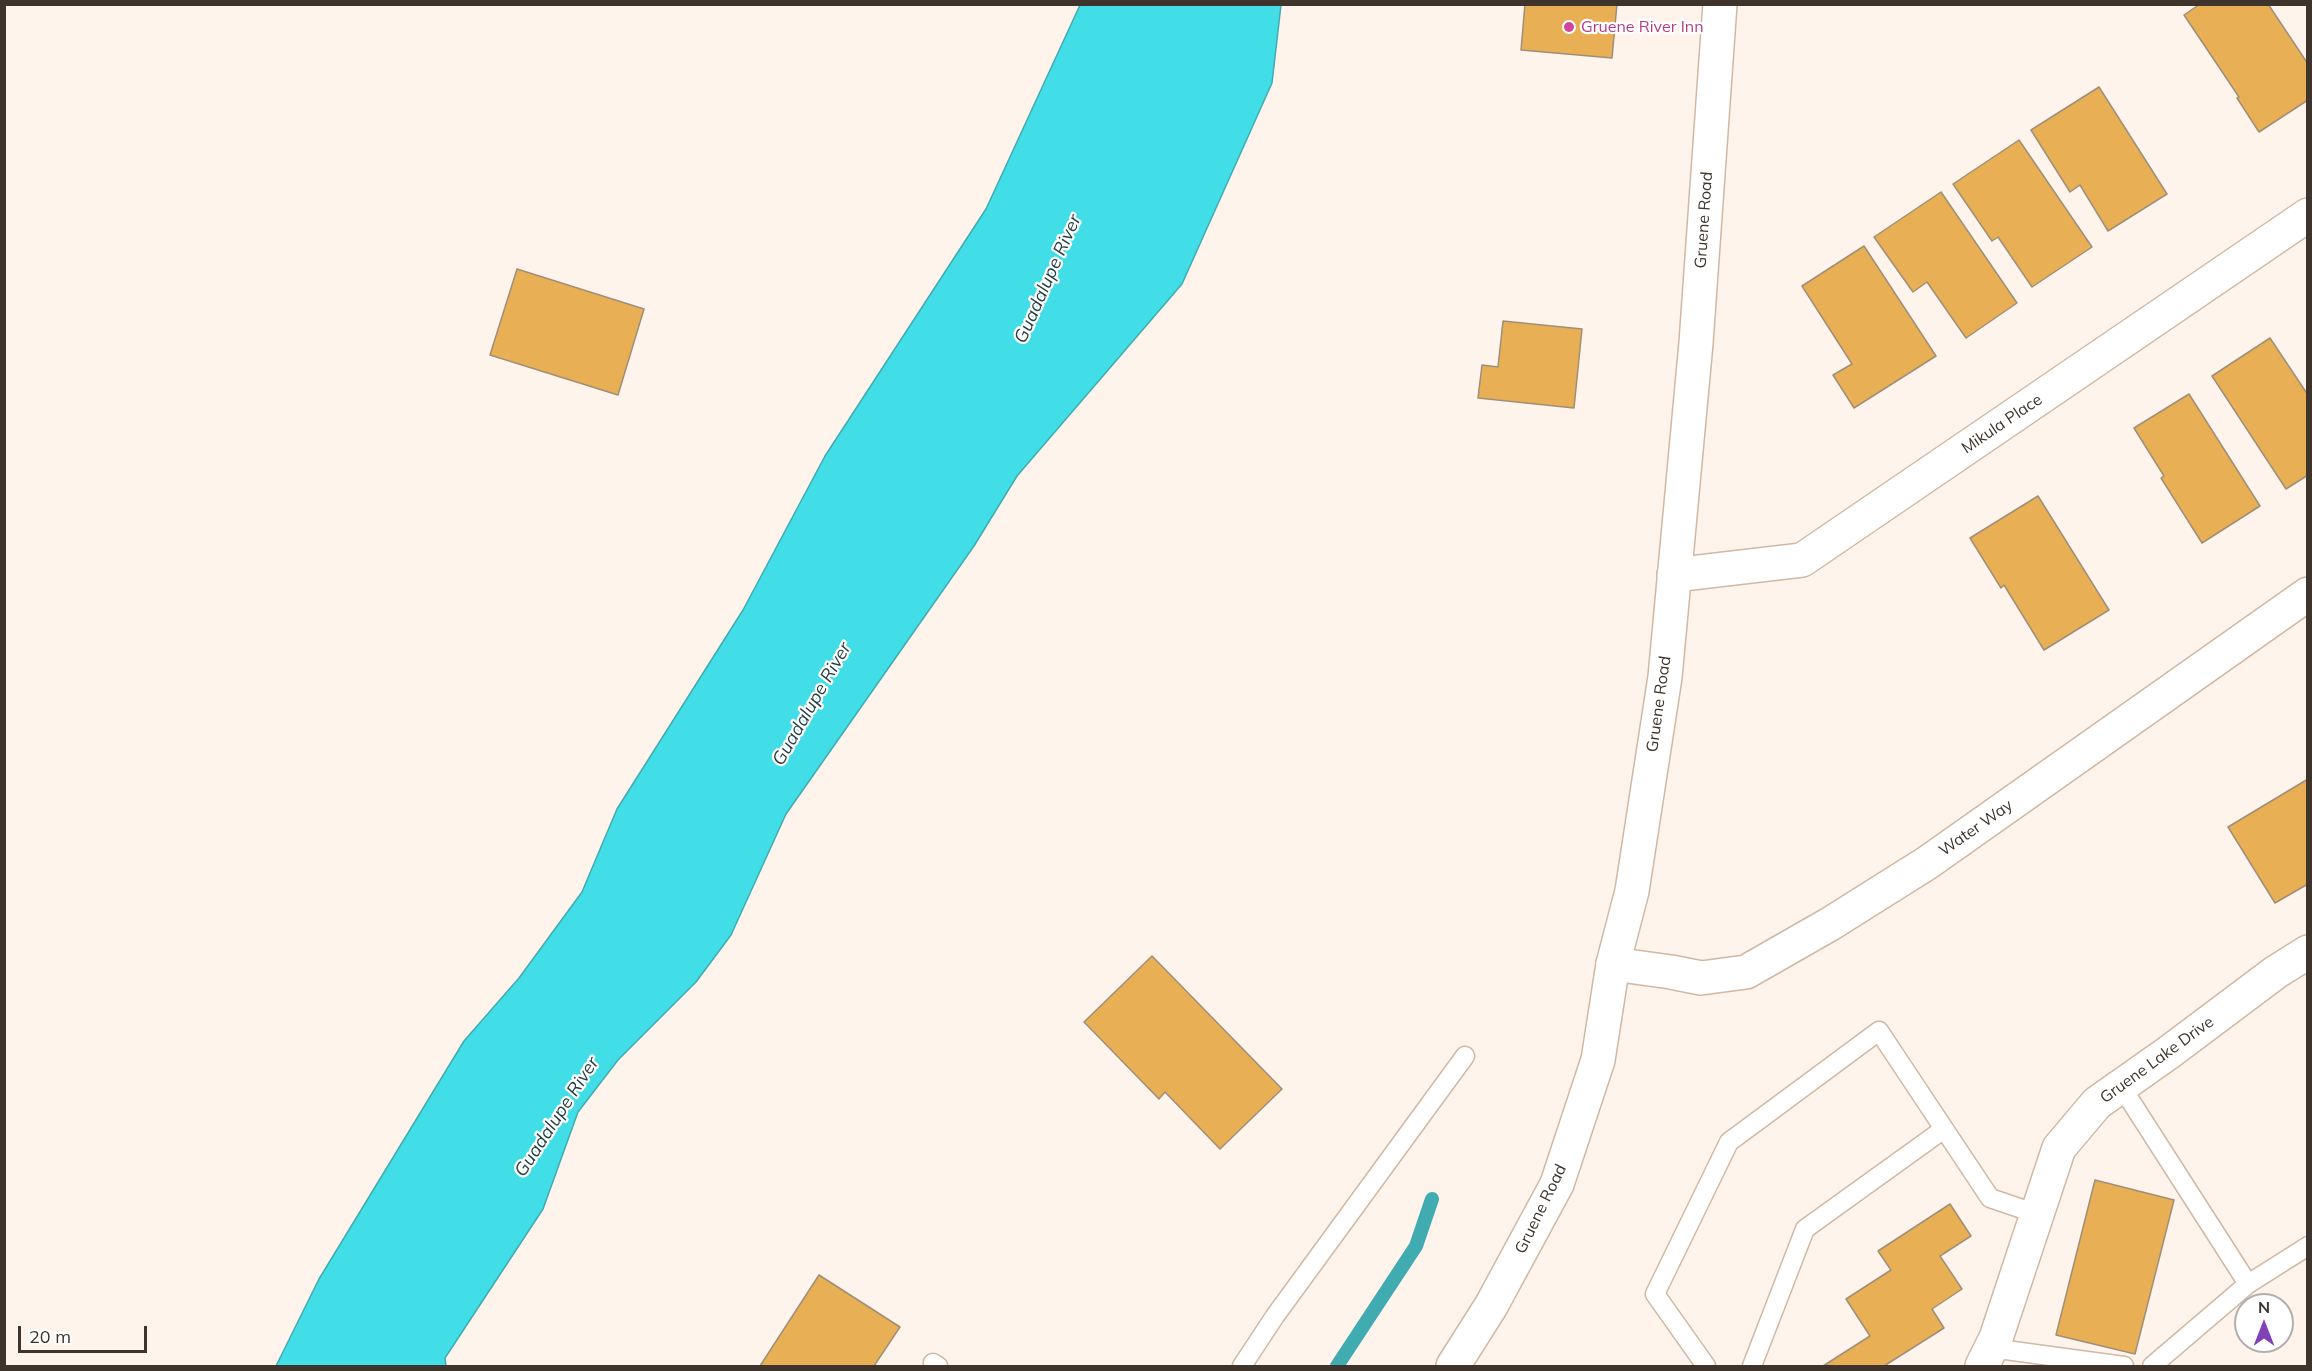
<!DOCTYPE html>
<html>
<head>
<meta charset="utf-8">
<style>
	body { margin:0 }
	#map { position:relative; width:2312px; height:1371px; overflow:hidden; background:#fff4ec; font-family:Mulish,sans-serif }
	canvas { display:block }
	.frame { position:absolute; inset:0; border:6px solid #3e342c; pointer-events:none }
	.north { position:absolute; left:2234px; top:1293px; width:60px; height:60px; box-sizing:border-box; background:#fff; border:2px solid #b2aeab; border-radius:50%; rotate:0deg; font-size:16px; font-weight:700; line-height:24px; text-align:center; color:#3e342c }
	.north::after { content:''; display:block; margin:auto; width:21px; height:27px; background:#8041b6; clip-path:polygon(50% 0,100% 100%,50% 72%,0 100%) }
	.scale { position:absolute; left:18px; top:1326px; width:129px; height:27px; box-sizing:border-box; border:3px solid #3e342c; border-top:0; padding-left:8px; font-size:18px; line-height:21px; white-space:nowrap; color:#3e342c; -webkit-text-stroke:4px #fff; paint-order:stroke }
</style>
</head>
<body>
<div id="map">
<canvas width="2312" height="1371"></canvas>
<div class="frame"></div>
<div class="north">N</div>
<div class="scale">20 m</div>
</div>
<script>
const g = document.querySelector('canvas').getContext('2d');
g.lineJoin = 'round';
function fill(path, color) {
  g.fillStyle = color;
  g.fill(path, 'evenodd');
}
function trace(path, color, width, dash) {
  g.strokeStyle = color;
  g.lineWidth = width;
  g.lineCap = dash ? 'butt' : 'round';
  g.setLineDash(dash || []);
  g.stroke(path);
}
function drawText(font, color, halo, rows, align = 'center') {
  g.font = font + ' Mulish,sans-serif';
  g.lineWidth = 4.5;
  g.setLineDash([]);
  g.textBaseline = 'middle';
  g.strokeStyle = halo;
  g.fillStyle = color;
  for (const [text, x, y, turn = 0] of rows) {
    g.save();
    g.translate(x, y);
    g.rotate((+turn || 0) * Math.PI / 180);
    g.textAlign = isNaN(turn) ? turn : align;
    if (halo) g.strokeText(text, 0, 0);
    g.fillText(text, 0, 0);
    g.restore();
  }
}
const water = new Path2D(`
	M 1080,5 L 1281,5 L 1272,83 L 1182,284 L 1017,476 L 974,546 L 786,814 L 731,935 L 696,982 L 618,1060 L 578,1112 L 543,1209 L 445,1358 L 446,1366 L 276,1366 L 319,1279 L 464,1041 L 519,978 L 582,892 L 617,809 L 743,610 L 825,456 L 986,209 Z`);
fill(water, '#41dee8');
trace(water, '#40abb0', 1.5);
trace(new Path2D(`
	M 1337,1366 L 1416,1246 L 1432,1199`), '#40abb0', 14);
const building = new Path2D(`
	M 1525,4 L 1617,4 L 1612,58 L 1521,50 Z
	M 2200,4 L 2268,4 L 2308,64 L 2308,100 L 2259,132 L 2237,98 L 2239,97 L 2184,15 Z
	M 2099,87 L 2167,194 L 2108,231 L 2080,185 L 2070,192 L 2031,130 Z
	M 2019,140 L 2092,247 L 2032,287 L 1998,237 L 1992,241 L 1953,184 Z
	M 1941,192 L 2017,303 L 1966,338 L 1927,282 L 1913,292 L 1874,237 Z
	M 1864,246 L 1936,356 L 1854,408 L 1833,375 L 1852,364 L 1802,286 Z
	M 517,269 L 644,309 L 618,395 L 490,355 Z
	M 1503,321 L 1582,329 L 1574,408 L 1478,398 L 1482,365 L 1498,367 Z
	M 2270,338 L 2308,395 L 2308,475 L 2286,489 L 2212,376 Z
	M 2189,394 L 2260,506 L 2202,543 L 2161,478 L 2164,476 L 2134,428 Z
	M 2038,496 L 2109,610 L 2044,650 L 2004,585 L 2001,588 L 1970,538 Z
	M 2308,779 L 2308,884 L 2275,903 L 2228,827 Z
	M 1152,956 L 1282,1089 L 1220,1149 L 1165,1092 L 1159,1099 L 1084,1022 Z
	M 2095,1180 L 2174,1200 L 2135,1354 L 2056,1335 Z
	M 1950,1204 L 1971,1236 L 1940,1256 L 1962,1289 L 1932,1309 L 1944,1328 L 1884,1366 L 1823,1366 L 1870,1336 L 1846,1299 L 1891,1270 L 1878,1251 Z
	M 819,1275 L 900,1327 L 874,1366 L 760,1366 Z`);
fill(building, '#e9af54');
trace(building, '#a08f78', 1.5);
const service = new Path2D(`
	M 2121,1086 L 2248,1284 L 2152,1366
	M 2248,1284 L 2308,1246
	M 1991,1348 L 2124,1366
	M 933,1363 L 938,1366
	M 1242,1366 L 1275,1316 L 1465,1056
	M 1706,1366 L 1655,1294 L 1729,1142 L 1879,1031 L 1990,1198 L 2037,1214
	M 1752,1366 L 1805,1229 L 1944,1129`);
const minor = new Path2D(`
	M 1674,575 L 1802,560 L 2308,215
	M 1613,964 L 1671,972 L 1701,978 L 1746,972 L 1830,924 L 1927,863 L 2308,594
	M 1982,1366 L 1996,1338 L 2059,1148 L 2097,1103 L 2168,1053 L 2276,972 L 2308,952`);
const tertiary = new Path2D(`
	M 1453,1366 L 1491,1306 L 1557,1184 L 1598,1060 L 1613,964 L 1632,891 L 1665,677 L 1696,343 L 1720,4`);
trace(service, '#d0b8a4', 21);
trace(minor, '#d0b8a4', 36);
trace(tertiary, '#d0b8a4', 36);
trace(service, '#fff', 18);
trace(minor, '#fff', 33);
trace(tertiary, '#fff', 33);
for (const [x, y, r, color] of [
	[1569,27,6,"#d1479c"]
]) {
  const dot = new Path2D();
  dot.arc(x, y, r, 0, 2 * Math.PI);
  g.fillStyle = color;
  g.fill(dot);
  trace(dot, '#fff', 2);
}
drawText('16px', '#b23c85', '#fff', [
	["Gruene River Inn",1581,27]
], 'left');
drawText('16px', '#3e342c', '#fff', [
	["Gruene Road",1704,220,-86],
	["Mikula Place",2002,424,-34],
	["Gruene Road",1659,704,-82],
	["Water Way",1976,828,-35],
	["Gruene Lake Drive",2157,1060,-36],
	["Gruene Road",1541,1209,-64]
]);
drawText('italic 18px', '#253e40', '#fff', [
	["Guadalupe River",1048,279,-66],
	["Guadalupe River",812,704,-60],
	["Guadalupe River",557,1117,-57]
]);
</script>
</body>
</html>
